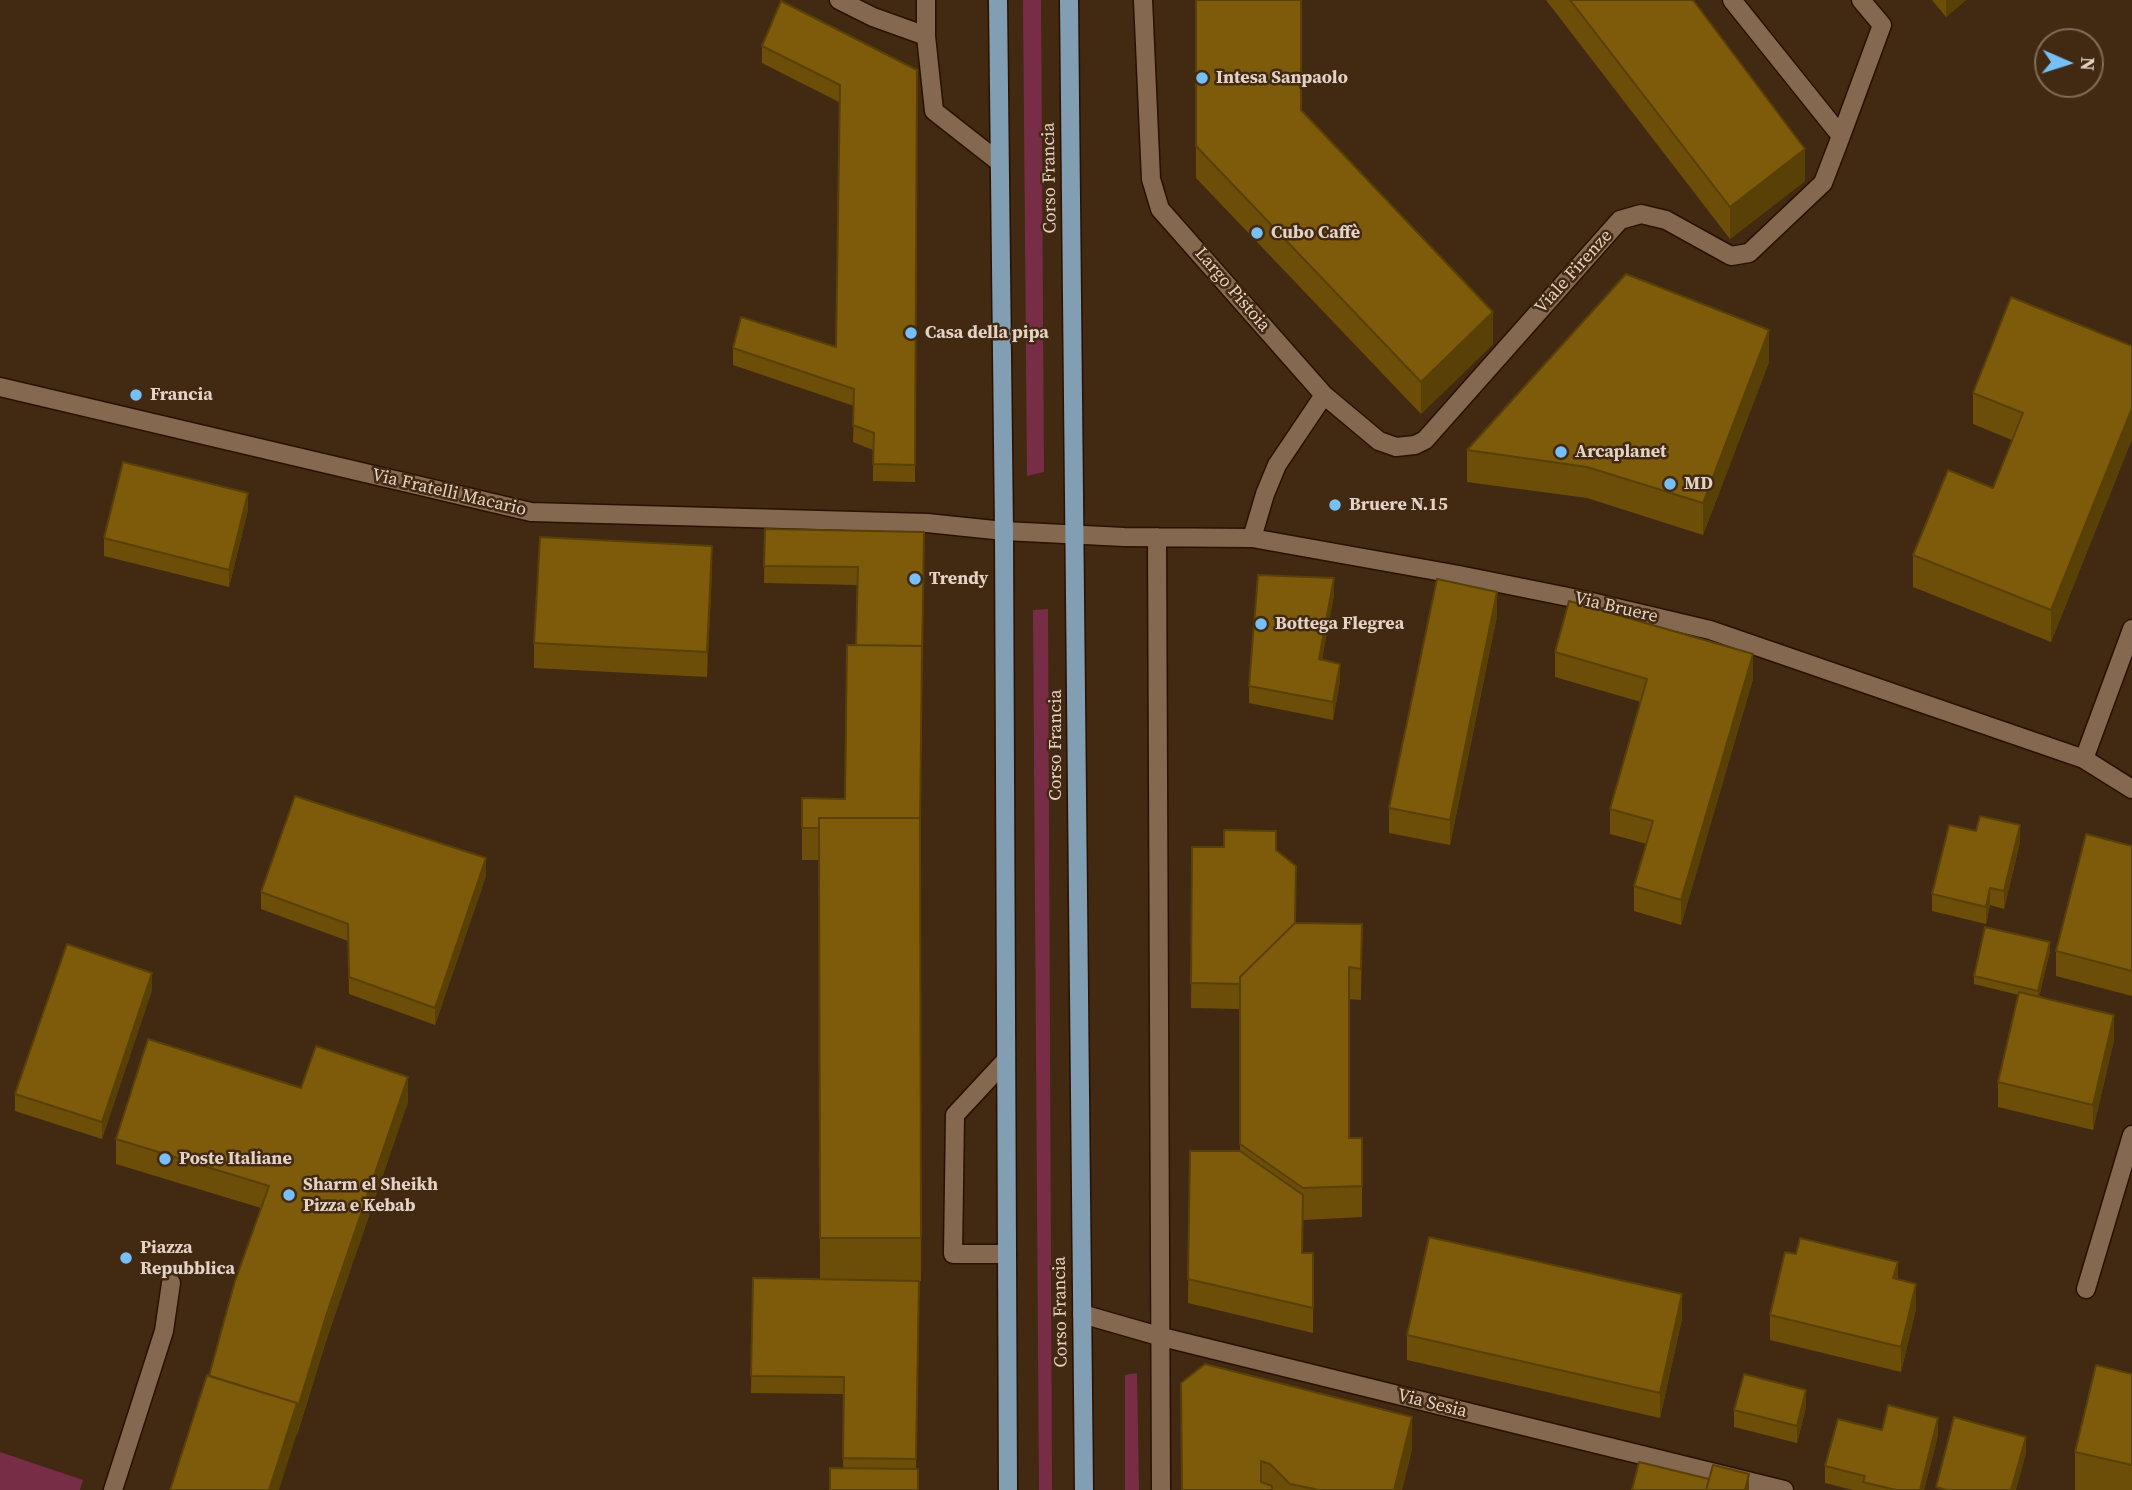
<!DOCTYPE html>
<html>
<head>
<meta charset="utf-8">
<style>
	body { margin:0 }
	#map { position:relative; width:2132px; height:1490px; overflow:hidden; background:#422912; font-family:"Source Serif 4",serif }
	canvas { display:block }
	.north { position:absolute; left:2034px; top:28px; width:70px; height:70px; box-sizing:border-box; background:#422912; border:2px solid #826d5a; border-radius:50%; rotate:93deg; font-size:19px; font-weight:700; line-height:28px; text-align:center; color:#e3d2c5 }
	.north::after { content:''; display:block; margin:auto; width:24px; height:32px; background:#76c0f7; clip-path:polygon(50% 0,100% 100%,50% 72%,0 100%) }
</style>
</head>
<body>
<div id="map">
<canvas width="2132" height="1490"></canvas>
<div class="north">N</div>
</div>
<script>
const g = document.querySelector('canvas').getContext('2d');
g.lineJoin = 'round';
function fill(path, color) {
  g.fillStyle = color;
  g.fill(path, 'evenodd');
}
function trace(path, color, width, dash) {
  g.strokeStyle = color;
  g.lineWidth = width;
  g.lineCap = dash ? 'butt' : 'round';
  g.setLineDash(dash || []);
  g.stroke(path);
}
function drawText(font, color, halo, rows, align = 'center') {
  g.font = font + ' "Source Serif 4",serif';
  g.lineWidth = 5;
  g.setLineDash([]);
  g.textBaseline = 'middle';
  g.strokeStyle = halo;
  g.fillStyle = color;
  for (const [text, x, y, turn = 0] of rows) {
    g.save();
    g.translate(x, y);
    g.rotate((+turn || 0) * Math.PI / 180);
    g.textAlign = isNaN(turn) ? turn : align;
    if (halo) g.strokeText(text, 0, 0);
    g.fillText(text, 0, 0);
    g.restore();
  }
}
fill(new Path2D(`
	M 1023,0 L 1041,0 L 1044,472 L 1027,476 Z
	M 1048,609 L 1052,1490 L 1039,1490 L 1033,610 Z
	M 1137,1373 L 1139,1490 L 1125,1490 L 1125,1375 Z
	M 0,1452 L 83,1480 L 80,1490 L 0,1490 Z`), '#782d46');
const minor = new Path2D(`
	M 839,0 L 873,17 L 926,36
	M 926,0 L 926,36 L 934,111 L 999,162
	M 1143,0 L 1151,179 L 1160,209 L 1324,395 L 1379,441 L 1396,447 L 1415,445 L 1425,440 L 1620,220 L 1641,214 L 1666,220 L 1731,256 L 1749,253 L 1823,183 L 1841,136 L 1732,0
	M 1841,136 L 1882,25 L 1861,0
	M 0,387 L 531,512 L 927,523 L 1004,531 L 1124,537 L 1252,538 L 1459,575 L 1583,600 L 1710,630 L 2084,759 L 2132,789
	M 1157,537 L 1161,1490
	M 1252,538 L 1265,494 L 1277,465 L 1324,395
	M 2084,759 L 2132,629
	M 1006,1060 L 955,1115 L 953,1254 L 1007,1254
	M 2086,1289 L 2132,1135
	M 1082,1314 L 1162,1337 L 1784,1490
	M 113,1490 L 164,1331 L 171,1283`);
const major = new Path2D(`
	M 998,0 L 1004,531 L 1008,1490
	M 1069,0 L 1084,1490`);
trace(minor, '#281100', 21);
trace(major, '#281100', 21);
trace(minor, '#84684f', 18);
trace(major, '#829eb3', 18);
fill(new Path2D(`
	M 1195,0 L 1301,110 L 1493,344 L 1421,414 L 1196,178 Z
	M 1546,0 L 1693,0 L 1805,181 L 1730,239 Z
	M 1932,0 L 1966,0 L 1946,17 Z
	M 762,46 L 917,70 L 915,482 L 873,481 L 873,450 L 853,442 L 854,406 L 733,365 L 733,348 L 836,347 L 839,102 L 762,63 Z
	M 2132,346 L 2132,439 L 2051,642 L 1913,587 L 1913,555 L 1993,488 L 2012,440 L 1973,424 L 1973,393 Z
	M 1769,362 L 1703,535 L 1587,498 L 1467,482 L 1467,450 Z
	M 248,510 L 229,587 L 104,556 L 104,538 Z
	M 765,529 L 924,532 L 920,852 L 921,1281 L 910,1281 L 919,1281 L 916,1469 L 843,1468 L 844,1394 L 751,1393 L 753,1278 L 820,1279 L 819,860 L 802,860 L 802,798 L 845,799 L 856,645 L 857,585 L 764,583 Z
	M 712,571 L 707,677 L 534,668 L 534,643 Z
	M 1334,595 L 1322,659 L 1340,681 L 1333,720 L 1249,703 L 1249,686 Z
	M 1497,616 L 1450,845 L 1389,833 L 1389,808 Z
	M 1555,652 L 1753,679 L 1681,925 L 1634,911 L 1634,886 L 1647,844 L 1610,834 L 1610,809 L 1641,702 L 1555,677 Z
	M 2020,842 L 2004,909 L 1990,905 L 1986,924 L 1932,911 L 1932,894 Z
	M 2132,846 L 2132,996 L 2056,976 L 2056,951 Z
	M 1192,847 L 1276,850 L 1295,923 L 1362,924 L 1361,1000 L 1349,999 L 1349,1138 L 1362,1138 L 1362,1217 L 1303,1220 L 1303,1253 L 1313,1253 L 1313,1333 L 1188,1303 L 1190,1151 L 1240,1151 L 1240,1009 L 1191,1008 Z
	M 486,876 L 435,1025 L 349,994 L 348,941 L 261,909 L 261,892 Z
	M 2050,951 L 2039,997 L 2114,1040 L 2093,1130 L 1998,1107 L 1998,1082 L 2019,995 L 1974,984 L 1974,976 Z
	M 152,990 L 102,1139 L 15,1111 L 15,1094 Z
	M 301,1088 L 408,1102 L 327,1338 L 297,1435 L 209,1376 L 261,1208 L 116,1164 L 116,1139 Z
	M 1898,1280 L 1916,1309 L 1901,1372 L 1770,1340 L 1770,1315 Z
	M 1682,1319 L 1660,1418 L 1407,1360 L 1407,1335 Z
	M 2132,1374 L 2132,1490 L 2075,1490 L 2075,1452 Z
	M 1181,1383 L 1412,1449 L 1402,1490 L 1182,1490 Z
	M 1806,1407 L 1797,1443 L 1734,1427 L 1734,1410 Z
	M 1882,1430 L 1938,1435 L 1924,1490 L 1853,1490 L 1825,1483 L 1825,1466 Z`), '#6c4e09');
fill(new Path2D(`
	M 1946,0 L 1966,0 L 1946,17 Z
	M 1805,149 L 1805,181 L 1730,239 L 1730,207 Z
	M 1493,312 L 1493,344 L 1421,414 L 1421,382 Z
	M 1769,330 L 1769,362 L 1703,535 L 1703,503 Z
	M 2132,408 L 2132,439 L 2051,642 L 2051,610 Z
	M 248,493 L 248,510 L 229,587 L 229,570 Z
	M 712,546 L 712,571 L 707,677 L 707,652 Z
	M 1334,578 L 1334,595 L 1319,676 L 1319,659 Z
	M 1497,592 L 1497,616 L 1450,845 L 1450,820 Z
	M 1753,654 L 1753,679 L 1681,925 L 1681,900 Z
	M 1340,664 L 1340,681 L 1333,720 L 1333,702 Z
	M 2020,825 L 2020,842 L 2004,909 L 2004,891 Z
	M 486,858 L 486,876 L 435,1025 L 435,1008 Z
	M 1990,888 L 1990,905 L 1986,924 L 1986,907 Z
	M 2050,942 L 2050,951 L 2038,1000 L 2038,991 Z
	M 152,973 L 152,990 L 102,1139 L 102,1122 Z
	M 2114,1015 L 2114,1040 L 2093,1130 L 2093,1105 Z
	M 408,1077 L 408,1102 L 327,1338 L 279,1490 L 269,1490 Z
	M 1898,1262 L 1898,1287 L 1893,1278 Z
	M 1916,1284 L 1916,1309 L 1901,1372 L 1901,1347 Z
	M 1682,1294 L 1682,1319 L 1660,1418 L 1660,1393 Z
	M 1806,1390 L 1806,1407 L 1797,1443 L 1797,1426 Z
	M 1412,1417 L 1412,1449 L 1402,1490 L 1394,1490 Z
	M 1938,1418 L 1938,1435 L 1924,1490 L 1920,1490 Z
	M 2026,1437 L 2026,1454 L 2016,1490 L 2011,1490 Z
	M 1749,1474 L 1749,1490 L 1745,1490 Z`), '#584007');
const building = new Path2D(`
	M 1196,0 L 1301,0 L 1301,110 L 1493,312 L 1421,382 L 1196,146 Z
	M 1570,0 L 1693,0 L 1805,149 L 1730,207 Z
	M 781,1 L 917,70 L 915,465 L 873,464 L 874,433 L 853,425 L 854,389 L 733,348 L 741,317 L 836,347 L 840,85 L 762,46 Z
	M 1626,274 L 1769,330 L 1703,503 L 1587,467 L 1467,450 Z
	M 2011,297 L 2132,346 L 2132,408 L 2051,610 L 1913,555 L 1948,470 L 1993,488 L 2023,413 L 1973,393 Z
	M 123,462 L 248,493 L 229,570 L 104,538 Z
	M 765,529 L 924,532 L 922,659 L 922,646 L 856,645 L 858,567 L 764,566 Z
	M 540,537 L 712,546 L 707,652 L 534,643 Z
	M 1258,575 L 1334,578 L 1319,659 L 1340,664 L 1333,702 L 1249,686 Z
	M 1437,579 L 1497,592 L 1450,820 L 1389,808 Z
	M 1569,601 L 1753,654 L 1681,900 L 1634,886 L 1653,821 L 1610,809 L 1647,679 L 1555,652 Z
	M 847,645 L 922,646 L 920,826 L 920,818 L 819,818 L 819,828 L 802,828 L 802,798 L 845,799 Z
	M 295,796 L 486,858 L 435,1008 L 349,977 L 348,924 L 261,892 Z
	M 1980,816 L 2020,825 L 2004,891 L 1990,888 L 1986,907 L 1932,894 L 1949,825 L 1976,831 Z
	M 819,818 L 920,818 L 921,1238 L 820,1238 Z
	M 1224,830 L 1276,831 L 1276,850 L 1296,866 L 1295,923 L 1240,977 L 1240,984 L 1191,983 L 1192,847 L 1224,847 Z
	M 2086,834 L 2132,846 L 2132,971 L 2056,951 Z
	M 1295,923 L 1362,924 L 1361,969 L 1349,967 L 1349,1138 L 1362,1138 L 1362,1186 L 1303,1188 L 1240,1144 L 1240,977 Z
	M 1985,927 L 2050,942 L 2038,991 L 1974,976 Z
	M 67,944 L 152,973 L 102,1122 L 15,1094 Z
	M 2019,992 L 2114,1015 L 2093,1105 L 1998,1082 Z
	M 148,1039 L 301,1088 L 316,1046 L 408,1077 L 327,1313 L 297,1410 L 297,1403 L 209,1376 L 235,1281 L 269,1186 L 116,1139 Z
	M 1190,1151 L 1240,1151 L 1303,1195 L 1302,1253 L 1313,1253 L 1313,1308 L 1188,1279 Z
	M 1429,1237 L 1682,1294 L 1660,1393 L 1407,1335 Z
	M 1800,1238 L 1898,1262 L 1893,1278 L 1916,1284 L 1901,1347 L 1770,1315 L 1785,1252 L 1796,1254 Z
	M 753,1278 L 919,1281 L 916,1459 L 843,1458 L 844,1377 L 751,1376 Z
	M 1205,1364 L 1412,1417 L 1394,1490 L 1319,1490 L 1290,1484 L 1270,1464 L 1261,1461 L 1261,1482 L 1272,1486 L 1272,1490 L 1182,1490 L 1181,1383 Z
	M 2096,1365 L 2132,1374 L 2132,1465 L 2075,1452 Z
	M 1744,1374 L 1806,1390 L 1797,1426 L 1734,1410 Z
	M 207,1375 L 297,1403 L 269,1490 L 170,1490 Z
	M 1888,1405 L 1938,1418 L 1920,1490 L 1896,1490 L 1863,1482 L 1865,1476 L 1825,1466 L 1838,1419 L 1882,1430 Z
	M 1954,1417 L 2026,1437 L 2011,1490 L 1947,1490 L 1936,1487 Z
	M 1639,1462 L 1709,1479 L 1706,1490 L 1632,1490 Z
	M 1713,1465 L 1749,1474 L 1745,1490 L 1706,1490 Z
	M 830,1468 L 918,1469 L 918,1490 L 830,1490 Z`);
fill(building, '#7d5b0a');
trace(building, '#584007', 2);
for (const [x, y, r, color] of [
	[1202,78,7,"#76c0f7"],
	[1257,233,7,"#76c0f7"],
	[911,333,7,"#76c0f7"],
	[136,395,7,"#76c0f7"],
	[1561,452,7,"#76c0f7"],
	[1670,484,7,"#76c0f7"],
	[1335,505,7,"#76c0f7"],
	[915,579,7,"#76c0f7"],
	[1261,624,7,"#76c0f7"],
	[165,1159,7,"#76c0f7"],
	[289,1195,7,"#76c0f7"],
	[126,1258,7,"#76c0f7"]
]) {
  const dot = new Path2D();
  dot.arc(x, y, r, 0, 2 * Math.PI);
  g.fillStyle = color;
  g.fill(dot);
  trace(dot, '#422912', 2.5);
}
drawText('bold 18px', '#e3d2c5', '#422912', [
	["Intesa Sanpaolo",1216,78],
	["Cubo Caffè",1271,233],
	["Casa della pipa",925,333],
	["Francia",150,395],
	["Arcaplanet",1575,452],
	["MD",1684,484],
	["Bruere N.15",1349,505],
	["Trendy",929,579],
	["Bottega Flegrea",1275,624],
	["Poste Italiane",179,1159],
	["Sharm el Sheikh",303,1185],
	["Pizza e Kebab",303,1206],
	["Piazza",140,1248],
	["Repubblica",140,1269]
], 'left');
drawText('18px', '#e3d2c5', '#422912', [
	["Corso Francia",1050,178,-91],
	["Viale Firenze",1574,272,-48],
	["Largo Pistoia",1232,290,49],
	["Via Fratelli Macario",449,493,13],
	["Via Bruere",1616,608,13],
	["Corso Francia",1056,745,-90],
	["Corso Francia",1061,1312,-91],
	["Via Sesia",1432,1404,14]
]);
</script>
</body>
</html>
